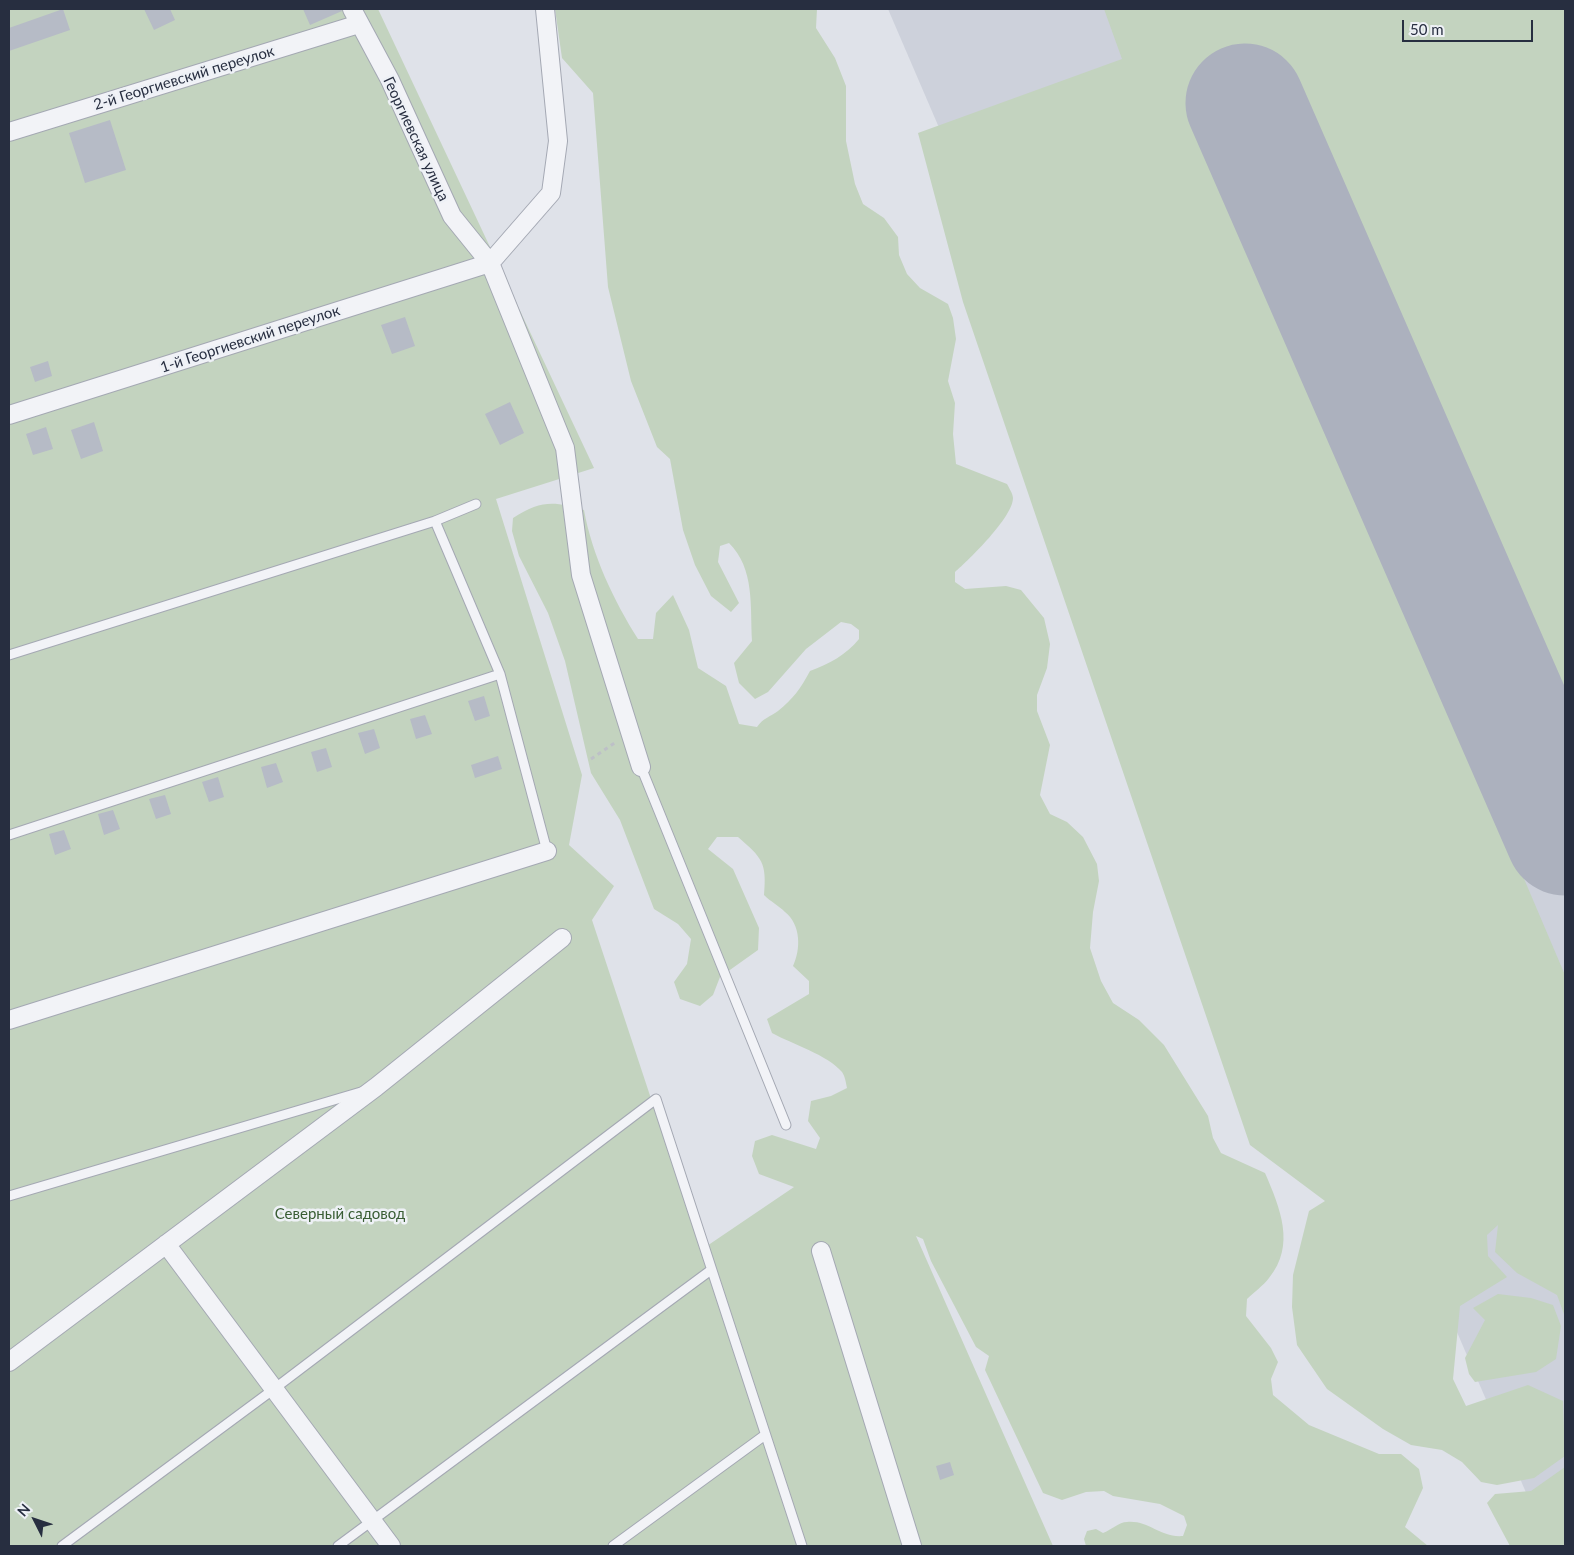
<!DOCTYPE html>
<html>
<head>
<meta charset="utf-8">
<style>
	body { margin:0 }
	#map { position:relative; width:1574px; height:1555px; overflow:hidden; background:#dfe2e9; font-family:Lato,sans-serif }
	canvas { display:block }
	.frame { position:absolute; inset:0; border:10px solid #272e40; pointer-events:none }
	.north { position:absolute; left:10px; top:1495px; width:50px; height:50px; -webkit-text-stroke:4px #eef1f6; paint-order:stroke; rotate:311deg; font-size:14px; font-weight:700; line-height:20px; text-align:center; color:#272e40 }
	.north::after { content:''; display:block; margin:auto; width:18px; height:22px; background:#272e40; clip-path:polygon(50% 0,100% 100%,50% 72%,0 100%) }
	.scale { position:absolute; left:1402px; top:20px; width:131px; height:22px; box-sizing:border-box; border:2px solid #272e40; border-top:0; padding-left:6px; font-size:15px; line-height:18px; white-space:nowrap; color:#272e40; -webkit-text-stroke:4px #eef1f6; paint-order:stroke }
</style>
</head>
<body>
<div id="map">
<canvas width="1574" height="1555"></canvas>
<div class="frame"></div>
<div class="north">N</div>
<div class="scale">50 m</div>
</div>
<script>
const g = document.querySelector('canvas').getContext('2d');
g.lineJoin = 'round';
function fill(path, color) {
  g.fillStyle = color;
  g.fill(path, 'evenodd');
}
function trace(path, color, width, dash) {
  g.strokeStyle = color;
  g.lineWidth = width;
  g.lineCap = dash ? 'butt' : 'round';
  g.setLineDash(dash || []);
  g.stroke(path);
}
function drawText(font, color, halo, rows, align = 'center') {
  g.font = font + ' Lato,sans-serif';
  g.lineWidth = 5;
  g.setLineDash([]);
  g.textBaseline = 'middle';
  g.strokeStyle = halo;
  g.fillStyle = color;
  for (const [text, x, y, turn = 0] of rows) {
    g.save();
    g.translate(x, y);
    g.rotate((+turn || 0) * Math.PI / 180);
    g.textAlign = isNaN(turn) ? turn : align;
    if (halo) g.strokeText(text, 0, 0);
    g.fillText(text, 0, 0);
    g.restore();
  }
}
fill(new Path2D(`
	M 888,9 L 1565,9 L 1565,1546 L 1549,1546 Z`), '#cdd1db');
fill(new Path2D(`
	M 9,9 L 378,9 L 594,468 L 496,499 L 582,775 L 569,845 L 614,886 L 592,920 L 701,1250 L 794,1187 L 759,1174 L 752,1156 L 755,1141 L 772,1135 L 816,1149 L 820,1138 L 808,1121 L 811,1101 L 831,1096 L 847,1088 C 846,1083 845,1076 842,1072 C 828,1055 792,1044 772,1033 L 767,1019 L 809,994 L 809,981 L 793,966 C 801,949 801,925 785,912 C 778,905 771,902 764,895 C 767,862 762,858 738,837 L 717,837 L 708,849 L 733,869 L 759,928 L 758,950 L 720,977 L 713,995 L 700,1006 L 680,999 L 674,982 L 687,964 L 691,939 L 678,924 L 654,909 L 620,820 L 591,773 L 565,661 L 548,613 L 519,556 L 512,531 L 513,518 C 541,500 554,501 584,510 C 592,555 614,601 638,639 L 653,639 L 656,613 L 673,595 L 689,630 L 698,668 L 726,686 L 739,724 L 757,727 C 763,718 770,717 778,711 C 793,699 801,688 810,671 C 829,664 846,655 859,639 L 859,630 L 851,624 L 841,622 L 806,649 L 768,692 L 755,699 L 739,683 L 734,663 L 752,641 C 750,606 755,569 729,543 L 720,546 L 718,562 L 739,603 L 731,612 L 711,596 L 695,565 L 683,530 L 670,459 L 657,447 L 631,381 L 608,287 L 593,93 L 562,58 L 555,9 L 817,9 L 816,28 L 835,58 L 846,86 L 846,141 L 855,184 L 863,204 L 884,218 L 898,237 L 899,255 L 907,274 L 920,288 L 948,304 L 953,318 L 956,339 L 948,381 L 955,403 L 953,434 L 956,464 L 1007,484 C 1009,488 1013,494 1013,498 C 1013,517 969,560 955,572 L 955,582 L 965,589 L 1006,586 L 1021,590 L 1044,618 L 1050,644 L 1047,668 L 1037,695 L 1037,711 L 1050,745 L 1040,795 L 1050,814 L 1067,822 L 1083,837 L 1097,864 L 1099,881 L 1093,912 L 1090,948 L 1101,981 L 1113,1003 L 1139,1020 L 1164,1045 L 1208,1116 L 1213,1138 L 1221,1153 L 1265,1173 C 1280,1208 1296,1245 1269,1278 C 1263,1286 1254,1292 1247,1299 L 1246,1316 L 1271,1348 L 1278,1362 L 1271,1379 L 1273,1395 L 1309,1425 L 1379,1454 L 1401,1454 L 1419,1469 L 1423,1488 L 1405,1527 L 1428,1546 L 1086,1546 L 1084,1539 L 1087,1531 L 1096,1529 L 1103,1533 C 1111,1530 1119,1522 1127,1522 C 1149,1520 1160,1538 1183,1536 L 1187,1525 L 1184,1516 L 1160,1504 L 1113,1496 L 1104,1491 L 1086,1492 L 1062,1500 L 1043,1493 L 985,1370 L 989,1356 L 976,1347 L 931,1261 L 923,1239 L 916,1236 L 1053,1546 L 9,1546 Z
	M 1104,9 L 1565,9 L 1565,705 L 1303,123 L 1284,78 L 1199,115 L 1565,975 L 1565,1317 L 1557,1295 L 1517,1273 L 1495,1252 L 1498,1225 L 1487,1235 L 1488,1256 L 1507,1277 L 1460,1306 L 1453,1379 L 1466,1406 L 1528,1385 L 1563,1401 L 1565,1456 L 1534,1478 L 1497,1485 L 1481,1482 L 1462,1462 L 1442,1450 L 1411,1445 L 1383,1429 L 1327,1389 L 1297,1345 L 1292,1307 L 1293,1275 L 1309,1211 L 1325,1201 L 1250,1145 L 963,302 L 918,133 L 1122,59 Z
	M 1498,1294 L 1531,1298 L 1553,1305 L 1561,1326 L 1556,1359 L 1536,1372 L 1475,1382 L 1469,1374 L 1465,1358 L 1485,1320 L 1473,1308 Z
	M 1565,1467 L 1565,1546 L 1510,1546 L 1487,1503 L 1495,1494 L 1531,1491 Z`), '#c3d3bf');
trace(new Path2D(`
	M 1245,103 L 1565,836`), '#acb1be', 119);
fill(new Path2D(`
	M 63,9 L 70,30 L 9,51 L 9,28 Z
	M 144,9 L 170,9 L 175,20 L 154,30 Z
	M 303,9 L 341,9 L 342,11 L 310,25 Z
	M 110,120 L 126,170 L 85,183 L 69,133 Z
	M 405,317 L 415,346 L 392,354 L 381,325 Z
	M 48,361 L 52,376 L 35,382 L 30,367 Z
	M 510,402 L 524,433 L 500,445 L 485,414 Z
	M 94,422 L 103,451 L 81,459 L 71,430 Z
	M 46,427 L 53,449 L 33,455 L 26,434 Z
	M 484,696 L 490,716 L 475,721 L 468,701 Z
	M 425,715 L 432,734 L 416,739 L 410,719 Z
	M 374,729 L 380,748 L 365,754 L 358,733 Z
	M 326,748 L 332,767 L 317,772 L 311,752 Z
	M 498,756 L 502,769 L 475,778 L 471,765 Z
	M 276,763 L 283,782 L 267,788 L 261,767 Z
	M 218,777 L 224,797 L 209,802 L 202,782 Z
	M 165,795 L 171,814 L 156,819 L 149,799 Z
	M 113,810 L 120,829 L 104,835 L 98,814 Z
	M 64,830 L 71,849 L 55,855 L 49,834 Z
	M 950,1462 L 954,1475 L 940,1480 L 936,1466 Z`), '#b6bbc6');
const lane = new Path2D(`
	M 435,521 L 500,674 L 547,851
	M 9,655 L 435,521 L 476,504
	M 641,767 L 786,1125
	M 9,835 L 500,674
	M 9,1196 L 361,1092
	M 62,1546 L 274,1389 L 656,1099 L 802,1546
	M 338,1546 L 711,1270
	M 613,1546 L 765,1435`);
const street = new Path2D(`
	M 545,9 L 558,141 L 551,193 L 490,263 L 565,448 L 581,575 L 641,767
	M 9,132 L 359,24
	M 9,415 L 490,263 L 452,216 L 390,80 L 352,9
	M 9,1020 L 547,851
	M 166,1244 L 391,1546
	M 821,1251 L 912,1546
	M 9,1362 L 376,1087 L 562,938`);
trace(lane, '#a4a8b3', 11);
trace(street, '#a4a8b3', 20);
trace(new Path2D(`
	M 591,759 L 616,742`), '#bdc0c7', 3, [4, 4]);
trace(lane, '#f2f3f7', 9);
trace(street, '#f2f3f7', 18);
drawText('15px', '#272e40', '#eef1f6', [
	["2-й Георгиевский переулок",184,78,-17],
	["Георгиевская улица",416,139,65],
	["1-й Георгиевский переулок",250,339,-18]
]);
drawText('15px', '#395d34', '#eef1f6', [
	["Северный садовод",340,1214]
]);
</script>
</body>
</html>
